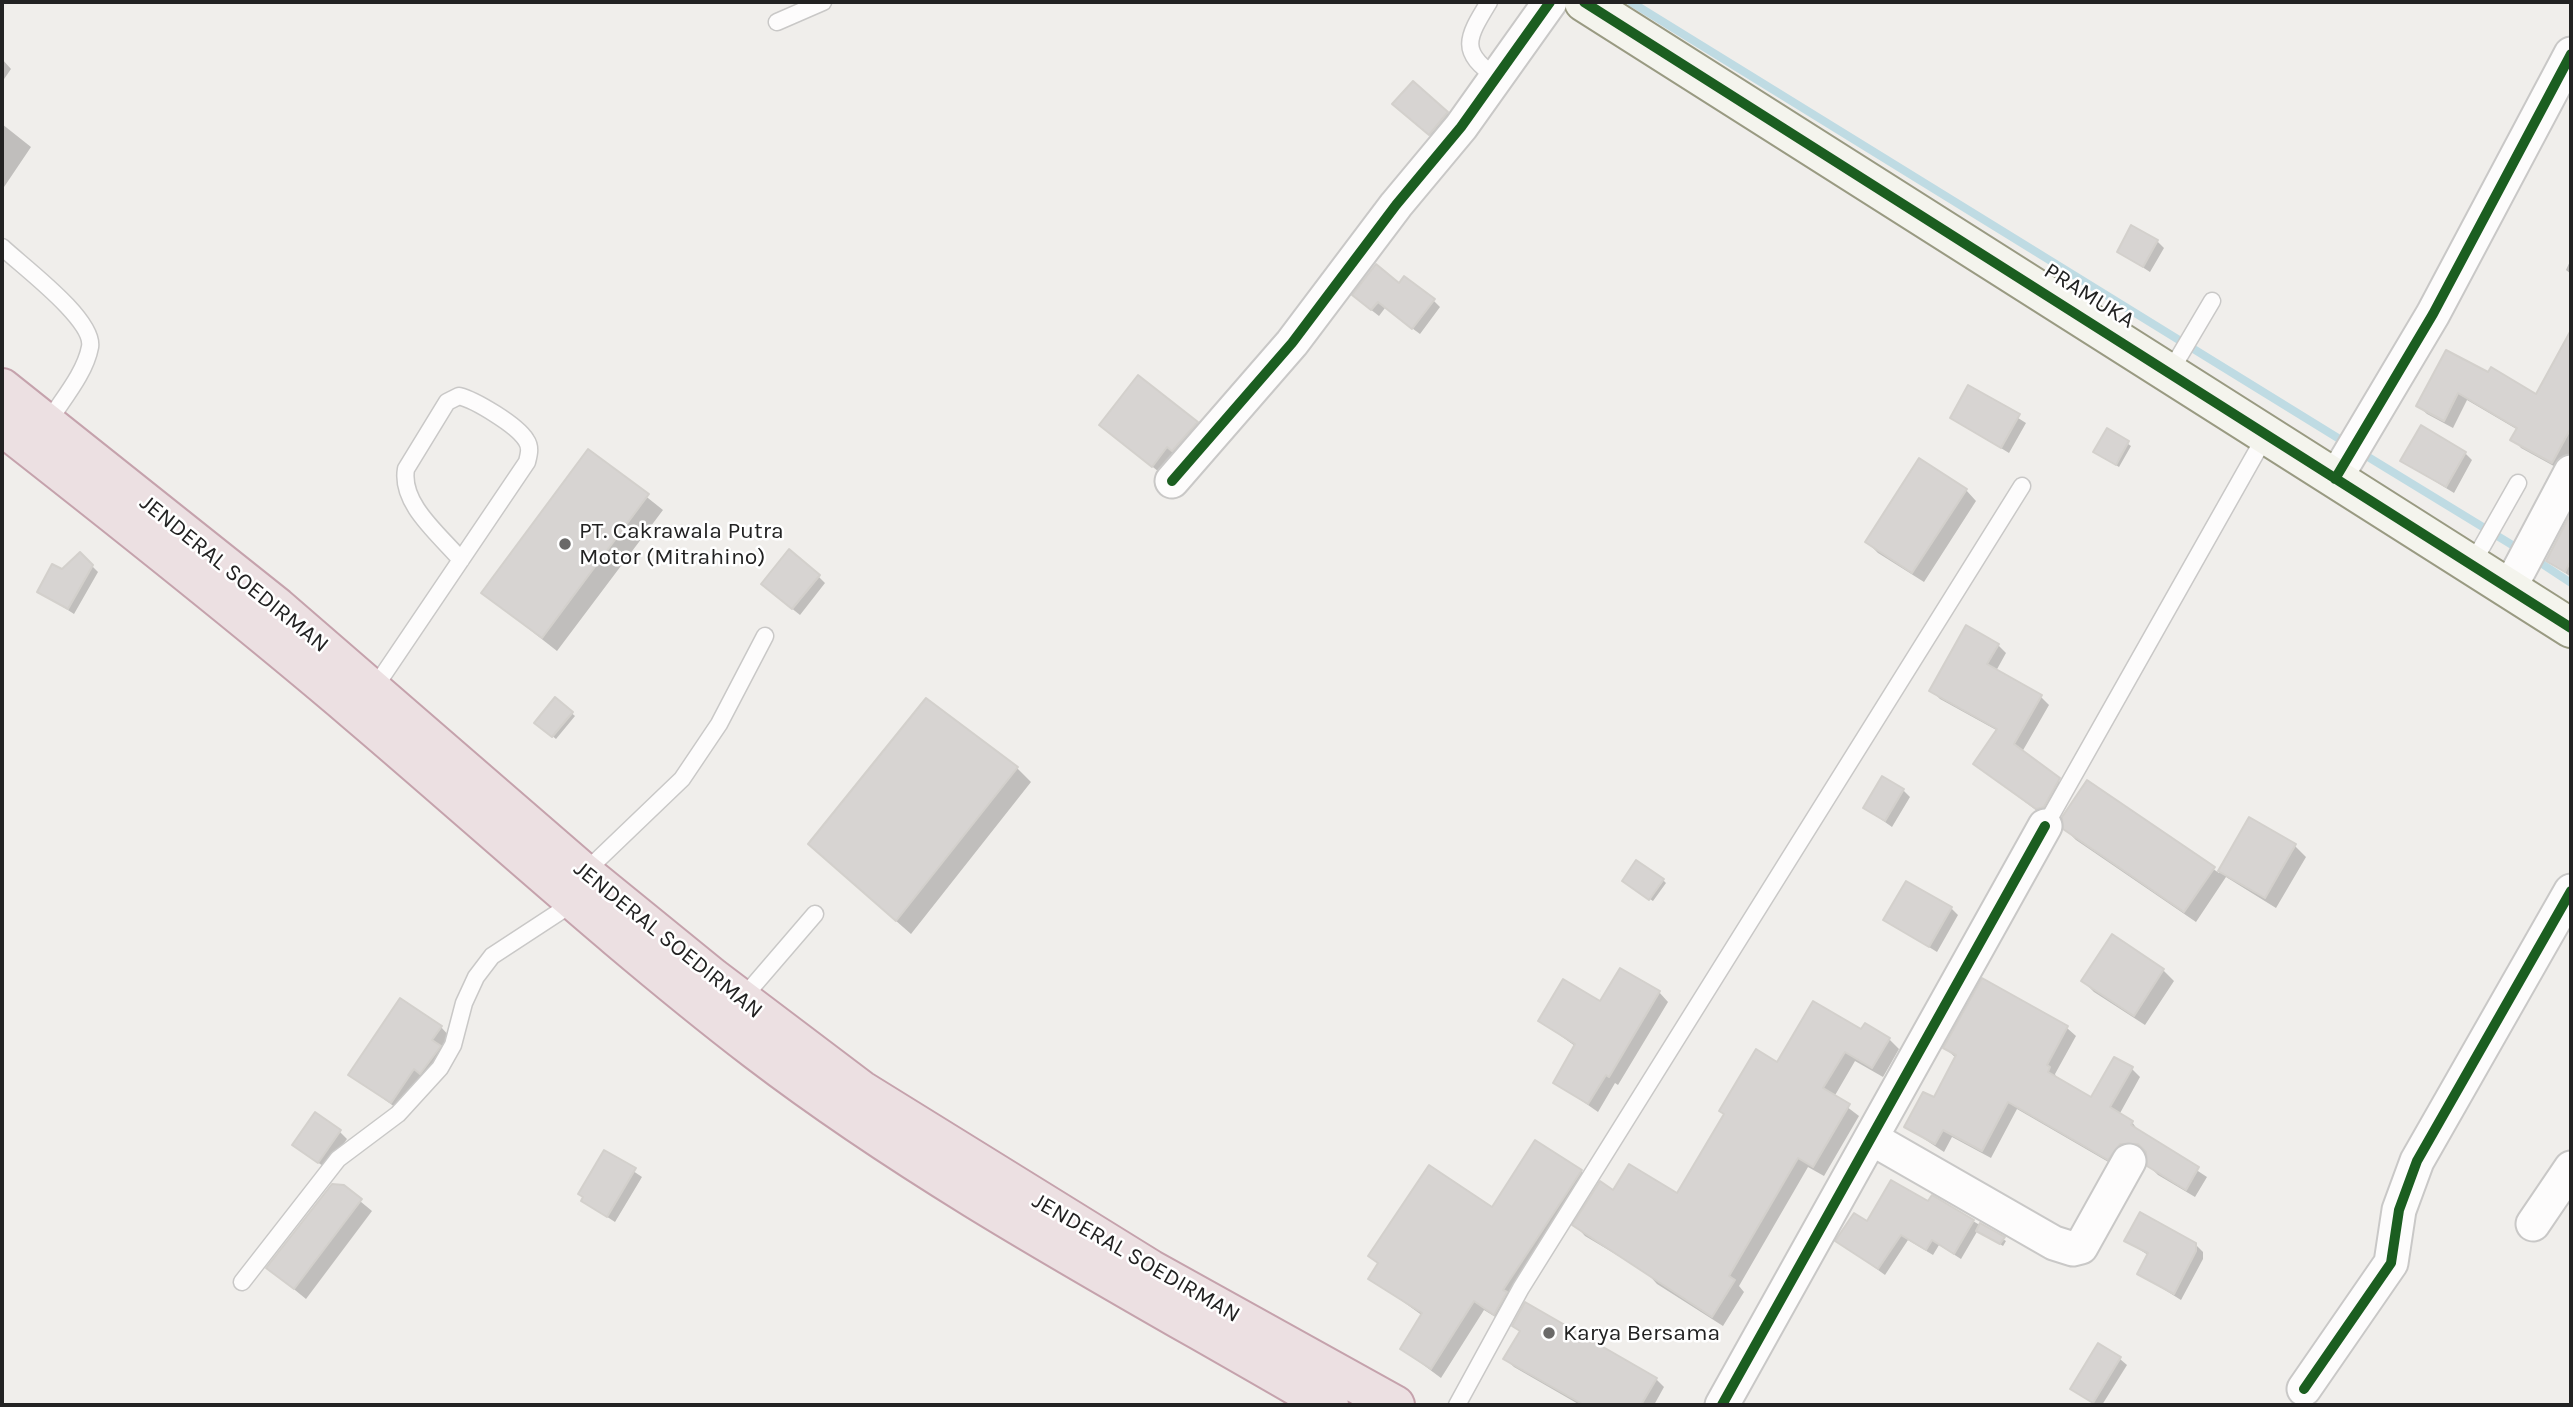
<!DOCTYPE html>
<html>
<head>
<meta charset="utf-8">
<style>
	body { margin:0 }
	#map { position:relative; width:2573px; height:1407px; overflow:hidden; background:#f0eeeb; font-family:Karla,sans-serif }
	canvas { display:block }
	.frame { position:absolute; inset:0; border:4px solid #222; pointer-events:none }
</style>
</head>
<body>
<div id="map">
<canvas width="2573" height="1407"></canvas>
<div class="frame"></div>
</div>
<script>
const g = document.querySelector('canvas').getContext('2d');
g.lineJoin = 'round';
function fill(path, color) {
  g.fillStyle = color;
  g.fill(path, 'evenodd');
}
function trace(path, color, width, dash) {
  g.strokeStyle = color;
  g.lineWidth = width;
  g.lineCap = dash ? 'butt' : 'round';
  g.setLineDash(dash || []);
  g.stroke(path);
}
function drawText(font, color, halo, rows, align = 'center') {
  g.font = font + ' Karla,sans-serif';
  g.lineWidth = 5;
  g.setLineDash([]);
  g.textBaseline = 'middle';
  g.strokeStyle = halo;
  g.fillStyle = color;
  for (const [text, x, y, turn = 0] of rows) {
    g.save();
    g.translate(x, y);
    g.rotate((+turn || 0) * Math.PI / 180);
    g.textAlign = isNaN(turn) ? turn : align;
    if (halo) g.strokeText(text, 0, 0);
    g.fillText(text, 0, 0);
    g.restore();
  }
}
fill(new Path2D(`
	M 2,59 L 11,69 L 2,82 Z
	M 1402,111 L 1447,113 L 1454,120 L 1437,141 Z
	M 2,124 L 31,147 L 2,190 Z
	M 2157,241 L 2164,248 L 2150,272 L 2119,252 Z
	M 2571,259 L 2571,274 L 2566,270 Z
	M 1399,285 L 1433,300 L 1440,307 L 1420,334 L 1385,308 L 1379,316 L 1361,302 Z
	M 2446,353 L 2537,396 L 2559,356 L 2571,363 L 2571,461 L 2561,470 L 2521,448 L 2513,439 L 2518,430 L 2467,400 L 2453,428 L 2427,414 L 2418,406 Z
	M 1969,387 L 2026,423 L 2009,453 L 1952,418 Z
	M 1197,423 L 1208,434 L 1164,476 L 1101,425 Z
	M 2107,430 L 2131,446 L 2119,467 L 2098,454 Z
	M 589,451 L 663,510 L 557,651 L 483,593 Z
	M 2465,453 L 2472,460 L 2454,493 L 2402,461 Z
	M 1966,490 L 1976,501 L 1924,582 L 1878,553 L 1867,542 Z
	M 2569,521 L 2571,522 L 2571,577 L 2548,561 Z
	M 80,554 L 98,572 L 74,614 L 40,592 Z
	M 818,576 L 825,583 L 800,615 L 770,591 Z
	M 1998,645 L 2006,653 L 1996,671 L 2041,697 L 2049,705 L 2022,752 L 2067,788 L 2045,817 L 1975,764 L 1998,731 L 1940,699 L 1931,690 Z
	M 555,700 L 575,716 L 556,739 L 539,725 Z
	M 1017,768 L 1031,782 L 911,934 L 824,858 Z
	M 2087,782 L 2219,873 L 2250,820 L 2295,846 L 2306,857 L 2276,908 L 2226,877 L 2196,922 L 2076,840 L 2065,829 Z
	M 1903,790 L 1910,797 L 1892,827 L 1865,808 Z
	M 1663,880 L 1666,883 L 1653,901 L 1627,884 Z
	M 1951,908 L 1958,915 L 1937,952 L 1886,920 Z
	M 2112,937 L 2163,970 L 2174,981 L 2145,1025 L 2094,992 L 2083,981 Z
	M 1983,980 L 2067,1028 L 2076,1036 L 2055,1074 L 2057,1079 L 2092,1099 L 2132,1069 L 2140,1077 L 2119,1115 L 2132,1122 L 2140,1133 L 2207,1177 L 2195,1197 L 2158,1175 L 2149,1166 L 2148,1152 L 2129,1152 L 2117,1167 L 2017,1109 L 1991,1158 L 1952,1137 L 1944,1152 L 1906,1127 L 1934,1100 L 1956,1058 L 1945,1048 Z
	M 1659,992 L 1668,1002 L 1618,1085 L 1615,1083 L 1598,1112 L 1555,1082 L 1575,1046 L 1540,1021 L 1601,1004 Z
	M 441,1027 L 451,1038 L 403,1113 L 351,1075 Z
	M 1862,1031 L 1889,1039 L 1899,1049 L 1883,1077 L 1855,1061 L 1834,1097 L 1859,1116 L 1824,1176 L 1808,1167 L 1739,1286 L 1744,1292 L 1723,1326 L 1657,1284 L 1647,1273 L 1585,1236 L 1575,1225 L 1614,1192 L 1678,1196 L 1725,1115 L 1721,1111 L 1778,1064 Z
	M 340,1132 L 347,1139 L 326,1168 L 301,1151 Z
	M 1535,1142 L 1581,1171 L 1591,1181 L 1505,1323 L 1484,1310 L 1441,1378 L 1402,1349 L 1423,1316 L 1370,1278 L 1379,1264 L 1371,1256 L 1493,1209 Z
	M 605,1152 L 642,1177 L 615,1222 L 583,1201 Z
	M 343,1187 L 372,1211 L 306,1299 L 268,1268 Z
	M 1929,1203 L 1973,1221 L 2006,1241 L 2003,1246 L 1978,1230 L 1961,1259 L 1939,1245 L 1933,1255 L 1908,1240 L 1885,1275 L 1838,1241 L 1867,1223 Z
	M 2126,1241 L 2195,1244 L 2203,1252 L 2203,1259 L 2181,1300 L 2139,1274 L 2148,1255 Z
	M 1514,1326 L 1656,1379 L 1664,1387 L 1654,1405 L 1580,1405 L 1514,1367 L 1505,1359 L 1521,1332 Z
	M 2120,1359 L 2127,1365 L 2102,1405 L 2095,1405 L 2072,1389 Z`), '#0003');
trace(new Path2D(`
	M 1631,2 L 2346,443
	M 2360,452 L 2522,551
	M 2533,558 L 2571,583`), '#bfdbe3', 8);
const building = new Path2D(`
	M 1413,81 L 1448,112 L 1429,135 L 1392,104 Z
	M 2131,225 L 2158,240 L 2143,267 L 2117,252 Z
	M 1376,264 L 1399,283 L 1404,276 L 1435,299 L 1412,329 L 1378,302 L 1371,310 L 1352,295 Z
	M 2571,330 L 2571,428 L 2552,463 L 2510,440 L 2517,428 L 2458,393 L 2444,421 L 2416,406 L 2446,350 L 2488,372 L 2491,367 L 2536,394 Z
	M 1138,375 L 1198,422 L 1172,451 L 1167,447 L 1152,467 L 1099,425 Z
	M 1968,385 L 2020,414 L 2001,448 L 1950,418 Z
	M 2421,425 L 2466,452 L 2446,487 L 2400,461 Z
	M 2107,428 L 2129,441 L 2116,465 L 2093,452 Z
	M 588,449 L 649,494 L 542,638 L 481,593 Z
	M 1919,458 L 1967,489 L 1912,573 L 1865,542 Z
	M 2571,513 L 2571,560 L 2565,572 L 2546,561 Z
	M 789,549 L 820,575 L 792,609 L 761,584 Z
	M 80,552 L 93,565 L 68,609 L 37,592 L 52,564 L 62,569 Z
	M 1966,625 L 1999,644 L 1987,664 L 2042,695 L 2014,744 L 2060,778 L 2044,807 L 2036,809 L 1973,764 L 1997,729 L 1929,691 Z
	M 555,697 L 573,712 L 552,737 L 534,723 Z
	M 926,698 L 1018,767 L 896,921 L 808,844 Z
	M 1882,776 L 1904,789 L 1885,821 L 1863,808 Z
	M 2087,780 L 2215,867 L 2184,912 L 2063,829 L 2062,817 Z
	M 2249,817 L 2296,844 L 2265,898 L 2218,871 Z
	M 1636,860 L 1664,879 L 1649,900 L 1622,881 Z
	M 1906,881 L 1952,907 L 1929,947 L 1883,920 Z
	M 2112,934 L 2164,969 L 2134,1016 L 2081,981 Z
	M 1620,968 L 1660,991 L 1609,1077 L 1606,1075 L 1588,1104 L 1553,1083 L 1575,1044 L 1538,1021 L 1563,979 L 1600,1001 Z
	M 1982,978 L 2068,1026 L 2047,1065 L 2050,1067 L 2048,1072 L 2091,1097 L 2114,1057 L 2133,1067 L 2110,1107 L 2133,1121 L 2131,1125 L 2199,1167 L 2186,1190 L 2147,1166 L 2146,1152 L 2138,1144 L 2120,1144 L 2108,1160 L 2008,1102 L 1982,1151 L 1943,1130 L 1935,1144 L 1904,1127 L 1923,1092 L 1934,1097 L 1956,1055 L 1943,1048 Z
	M 400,998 L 442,1026 L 432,1040 L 441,1046 L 420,1074 L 414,1069 L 391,1103 L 348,1075 Z
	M 1813,1001 L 1861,1029 L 1865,1023 L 1890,1038 L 1872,1068 L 1845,1052 L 1823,1088 L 1850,1104 L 1813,1167 L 1798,1158 L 1729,1276 L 1735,1280 L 1712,1317 L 1572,1225 L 1600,1181 L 1613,1190 L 1629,1164 L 1677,1193 L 1724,1114 L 1719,1111 L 1756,1049 L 1777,1062 Z
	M 315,1112 L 341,1130 L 318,1163 L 292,1145 Z
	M 1535,1140 L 1582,1170 L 1503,1290 L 1507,1292 L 1494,1315 L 1474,1301 L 1431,1369 L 1400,1349 L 1422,1313 L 1368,1279 L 1378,1263 L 1368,1256 L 1429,1165 L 1492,1207 Z
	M 604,1150 L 636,1168 L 607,1217 L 581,1201 L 583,1197 L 578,1194 Z
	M 1891,1180 L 1928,1201 L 1932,1195 L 1974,1220 L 1954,1254 L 1932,1240 L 1926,1250 L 1901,1235 L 1878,1269 L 1835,1241 L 1854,1213 L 1867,1221 Z
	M 332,1184 L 344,1185 L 362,1199 L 294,1289 L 266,1268 Z
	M 2140,1212 L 2196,1243 L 2196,1251 L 2174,1294 L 2137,1274 L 2148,1253 L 2124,1241 Z
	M 1980,1223 L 2005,1237 L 2000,1244 L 1976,1231 Z
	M 1525,1302 L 1657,1378 L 1641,1405 L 1584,1405 L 1503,1359 L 1520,1331 L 1512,1326 Z
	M 2098,1343 L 2121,1357 L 2093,1403 L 2070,1389 Z`);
fill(building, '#d7d4d2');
trace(building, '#d3d0cc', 2);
const lane = new Path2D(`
	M 1489,2 C 1467,38 1458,52 1498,78
	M 777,22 L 823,2
	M 2,247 C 22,266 95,320 90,347 C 85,374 61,401 47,424
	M 2170,372 L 2212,301
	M 2471,566 L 2518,483
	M 373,690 L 527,462 C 529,454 531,447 526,440 C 517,425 475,400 459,396 L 447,402 L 406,469 C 400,504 440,535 461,560
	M 2045,826 L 2266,435
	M 584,873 L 682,779 L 719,724 L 765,636
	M 741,1000 L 815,914
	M 242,1282 L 338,1159 L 398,1114 L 440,1068 L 453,1045 L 464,1003 L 476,977 L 492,956 L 576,901
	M 1457,1405 L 1521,1288 L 2022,486`);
const street = new Path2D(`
	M 2335,479 L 2433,314 L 2571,54
	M 1172,481 L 1292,343 L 1396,205 L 1461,127 L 1550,2
	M 2509,589 L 2571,472
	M 1871,1138 L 2054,1243 L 2073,1249 L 2081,1247 L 2129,1161
	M 2533,1224 L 2571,1168
	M 2304,1389 L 2391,1263 L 2399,1210 L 2417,1161 L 2571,891
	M 1722,1405 L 2045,826`);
const secondary = new Path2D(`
	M 1584,2 L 2571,628`);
const highway = new Path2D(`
	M 2,388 L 277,607 L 584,873 L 713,978 L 861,1090 L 1150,1269 L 1395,1405
	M 2,426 C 122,520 241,614 357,713 C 490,826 619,945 757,1051 C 935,1187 1136,1292 1329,1405`);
trace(lane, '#c9c8c7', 19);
trace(street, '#c9c8c7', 37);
trace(secondary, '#999a82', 42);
trace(highway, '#c5a2ac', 42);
trace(lane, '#fdfcfc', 16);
trace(street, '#fdfcfc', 33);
trace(secondary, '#f4f4ed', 38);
trace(highway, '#ece0e2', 38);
trace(new Path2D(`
	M 1584,2 L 2571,628
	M 2335,479 L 2433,314 L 2571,54
	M 1172,481 L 1292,343 L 1396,205 L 1461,127 L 1550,2
	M 2304,1389 L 2391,1263 L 2399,1210 L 2417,1161 L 2571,891
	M 1722,1405 L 2045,826`), '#1b5e20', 10);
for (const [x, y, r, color] of [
	[565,544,7,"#6a6968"],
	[1549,1333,7,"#6a6968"]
]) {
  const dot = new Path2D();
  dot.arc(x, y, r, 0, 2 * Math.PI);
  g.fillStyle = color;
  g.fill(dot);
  trace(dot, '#fff', 2.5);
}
drawText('23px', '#222', '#fff', [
	["PRAMUKA",2089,296,32],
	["JENDERAL SOEDIRMAN",234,574,39],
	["JENDERAL SOEDIRMAN",668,940,39],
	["JENDERAL SOEDIRMAN",1136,1258,30]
]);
drawText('23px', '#222', '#fff', [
	["PT. Cakrawala Putra",579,531],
	["Motor (Mitrahino)",579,557],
	["Karya Bersama",1563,1333]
], 'left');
</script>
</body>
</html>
